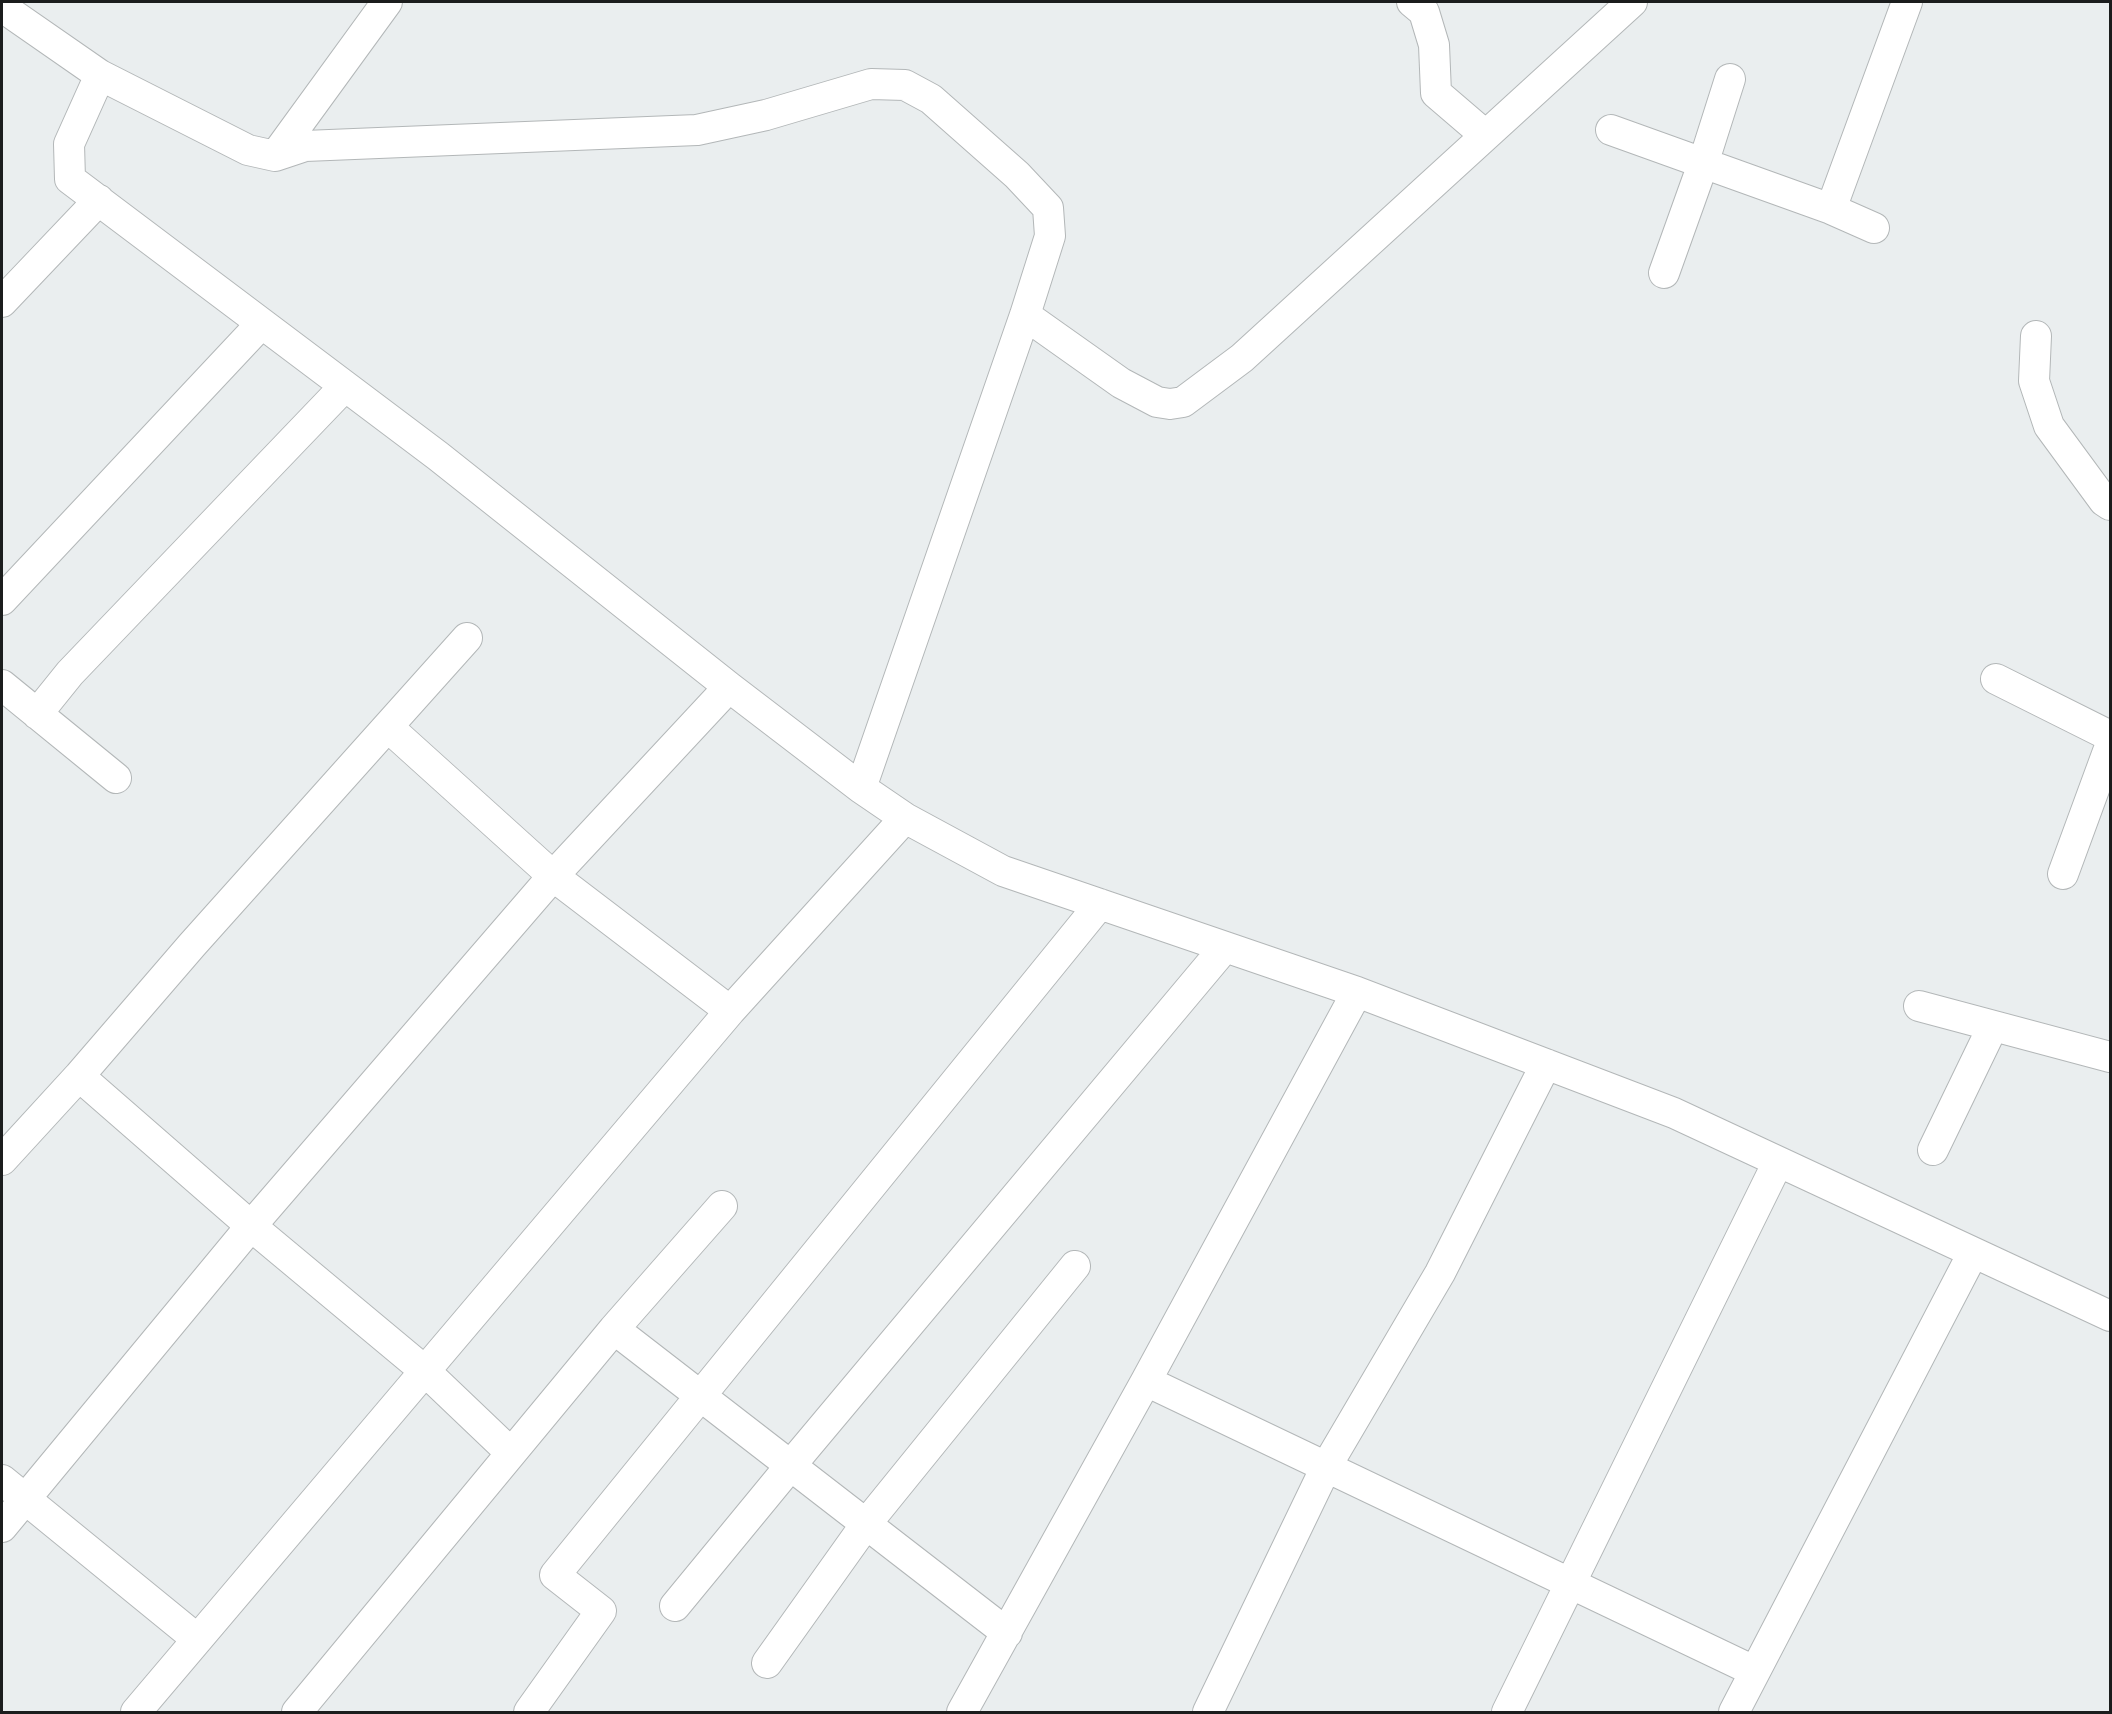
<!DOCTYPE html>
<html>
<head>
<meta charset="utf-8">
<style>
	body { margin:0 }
	#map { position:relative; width:2112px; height:1714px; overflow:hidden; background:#eaeeef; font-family:Manrope,sans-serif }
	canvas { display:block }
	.frame { position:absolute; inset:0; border:3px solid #1b1d1d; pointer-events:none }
</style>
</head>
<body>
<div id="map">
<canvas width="2112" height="1714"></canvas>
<div class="frame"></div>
</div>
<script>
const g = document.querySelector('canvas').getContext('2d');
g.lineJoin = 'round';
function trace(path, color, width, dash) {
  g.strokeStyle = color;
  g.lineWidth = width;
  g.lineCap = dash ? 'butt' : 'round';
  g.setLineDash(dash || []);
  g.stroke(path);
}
const street = new Path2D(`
	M 1412,2 L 1424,12 L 1434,45 L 1436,93 L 1485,135
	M 2,7 L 100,75 L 248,150 L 275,156 L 305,146 L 697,130 L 766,115 L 871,84 L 905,85 L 931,99 L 1017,175 L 1048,208 L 1050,236 L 1025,315 L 861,788
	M 100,75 L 69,144 L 70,179 L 438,456 L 729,687 L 861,788 L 905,818 L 1003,871 L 1357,992 L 1674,1113 L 2110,1316
	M 1611,130 L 1831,209 L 1874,228
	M 275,156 L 387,2
	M 1831,209 L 1907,2
	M 1664,273 L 1703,164 L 1730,79
	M 2,302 L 99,200
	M 1025,315 L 1121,383 L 1157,402 L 1170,404 L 1183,402 L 1242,358 L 1632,2
	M 2036,336 L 2034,381 L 2049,426 L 2104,501 L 2110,505
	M 2,600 L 261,324
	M 1996,679 L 2110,736
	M 2,685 L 116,778
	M 37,714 L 70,673 L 345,386
	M 388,727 L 553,876 L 730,1011
	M 2063,874 L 2110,746
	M 1919,1006 L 2110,1057
	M 79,1076 L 251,1226 L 425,1371 L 511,1453
	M 1933,1150 L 1993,1026
	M 2,1160 L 79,1076 L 192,945 L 467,638
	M 614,1329 L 1007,1633
	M 1146,1381 L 1754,1671
	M 2,1480 L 197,1639
	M 2,1527 L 251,1226 L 553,876 L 729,687
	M 675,1606 L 791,1465 L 1225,947
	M 767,1663 L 866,1524 L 1075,1266
	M 136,1712 L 730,1011 L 905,818
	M 297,1712 L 614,1329 L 722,1206
	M 529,1712 L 601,1611 L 555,1575 L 1100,904
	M 962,1712 L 1146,1381 L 1357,992
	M 1208,1712 L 1326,1467 L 1440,1273 L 1546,1064
	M 1507,1712 L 1778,1162
	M 1734,1712 L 1973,1253`);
trace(street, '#b3b7b8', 32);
trace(street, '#fff', 30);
</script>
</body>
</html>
